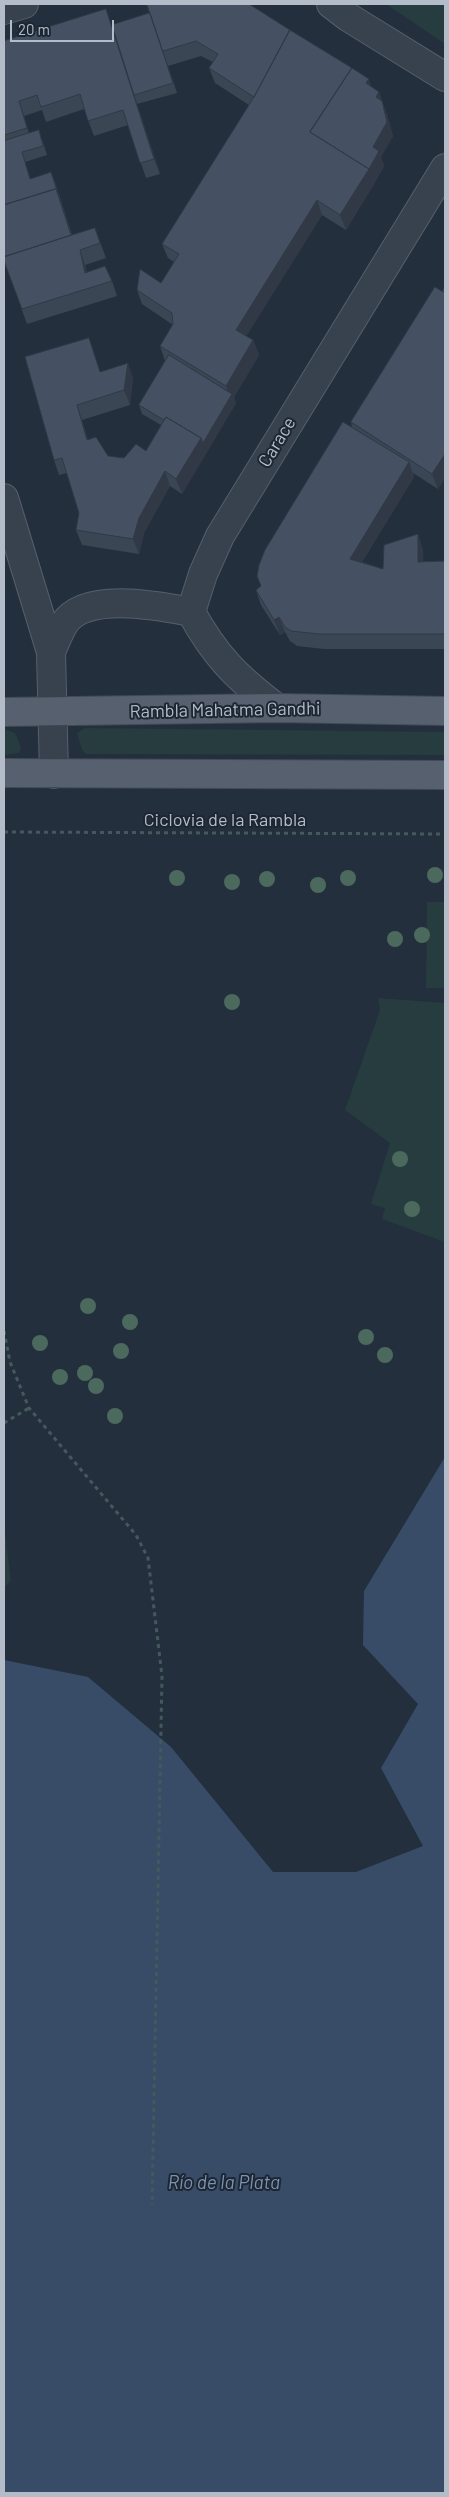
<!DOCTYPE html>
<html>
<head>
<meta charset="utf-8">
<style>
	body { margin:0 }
	#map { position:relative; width:449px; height:2497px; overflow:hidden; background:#242f3e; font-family:Barlow,sans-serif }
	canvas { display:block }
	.frame { position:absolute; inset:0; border:5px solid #b4bcc9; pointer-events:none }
	.scale { position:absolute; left:10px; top:20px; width:104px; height:22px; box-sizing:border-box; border:2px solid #b4bcc9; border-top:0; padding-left:6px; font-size:15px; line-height:18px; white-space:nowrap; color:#b4bcc9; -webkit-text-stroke:4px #1d2633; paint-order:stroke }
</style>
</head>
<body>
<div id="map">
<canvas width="449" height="2497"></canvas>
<div class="frame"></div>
<div class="scale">20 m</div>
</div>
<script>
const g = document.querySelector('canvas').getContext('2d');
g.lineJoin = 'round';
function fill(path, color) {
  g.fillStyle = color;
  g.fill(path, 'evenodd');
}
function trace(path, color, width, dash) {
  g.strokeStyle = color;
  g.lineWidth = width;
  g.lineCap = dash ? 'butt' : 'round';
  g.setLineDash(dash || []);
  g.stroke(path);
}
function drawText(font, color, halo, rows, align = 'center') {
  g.font = font + ' Barlow,sans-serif';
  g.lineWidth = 4;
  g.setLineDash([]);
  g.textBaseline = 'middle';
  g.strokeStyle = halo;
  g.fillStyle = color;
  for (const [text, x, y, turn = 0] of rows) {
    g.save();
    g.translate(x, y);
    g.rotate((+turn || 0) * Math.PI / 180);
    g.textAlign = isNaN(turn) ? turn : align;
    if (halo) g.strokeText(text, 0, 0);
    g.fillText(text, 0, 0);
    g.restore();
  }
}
fill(new Path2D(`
	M 386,4 L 445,4 L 445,44 Z
	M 85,728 L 445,732 L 445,755 L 86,754 L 82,750 L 77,733 Z
	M 4,729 L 15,733 L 21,747 L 19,753 L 4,755 Z
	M 427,902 L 445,902 L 445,988 L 426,988 Z
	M 378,998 L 445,1003 L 445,1242 L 382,1219 L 385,1208 L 371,1204 L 390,1143 L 345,1110 L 380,1010 Z
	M 4,1525 L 11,1581 L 4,1587 Z`), '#263c3f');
fill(new Path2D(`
	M 445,1457 L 445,2493 L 4,2493 L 4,1660 L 88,1677 L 171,1747 L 273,1872 L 356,1872 L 423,1846 L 381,1768 L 418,1704 L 363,1645 L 364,1591 Z`), '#394c67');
const minor = new Path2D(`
	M 331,4 L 348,17 L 445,77
	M 4,10 L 24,4
	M 4,498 L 51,652 L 54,774
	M 51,652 C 55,643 59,632 64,624 C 85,591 159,606 191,612
	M 277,708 C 237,678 215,656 191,612 L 203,574 L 220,536 L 445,168`);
const major = new Path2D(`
	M 4,712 L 277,708 L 445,711
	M 4,773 L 445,775`);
trace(minor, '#565f6c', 30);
trace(major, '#414a57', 30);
trace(new Path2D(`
	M 4,832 L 445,834
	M 4,1331 L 10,1362 L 29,1408 L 136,1535 L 148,1558 L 162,1676 L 152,2205
	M 4,1423 L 29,1408`), '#44595c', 3, [4, 4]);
trace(minor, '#38414e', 28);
trace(major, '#56606e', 28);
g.fillStyle = '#4b6a5d';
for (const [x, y] of [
	[435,875],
	[177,878],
	[348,878],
	[267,879],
	[232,882],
	[318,885],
	[422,935],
	[395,939],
	[232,1002],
	[400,1159],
	[412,1209],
	[88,1306],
	[130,1322],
	[366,1337],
	[40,1343],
	[121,1351],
	[385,1355],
	[85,1373],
	[60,1377],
	[96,1386],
	[115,1416]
]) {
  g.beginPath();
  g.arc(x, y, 8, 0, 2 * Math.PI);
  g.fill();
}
fill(new Path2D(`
	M 147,4 L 372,87 L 379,92 L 387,115 L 393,136 L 381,157 L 384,166 L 374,184 L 346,230 L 322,215 L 246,336 L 253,340 L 259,355 L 234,397 L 236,403 L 182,494 L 170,486 L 144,533 L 139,554 L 82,545 L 76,530 L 79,513 L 67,473 L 59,475 L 54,460 L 94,353 L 100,372 L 133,378 L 130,405 L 82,420 L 88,440 L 108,456 L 124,458 L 146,451 L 161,425 L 142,414 L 139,405 L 165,361 L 160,346 L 173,325 L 142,304 L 137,290 L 161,283 L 174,262 L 168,258 L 162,244 L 249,105 L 215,83 L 209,68 L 213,62 L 201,56 L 168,66 Z
	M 150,13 L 177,93 L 137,104 L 160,174 L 146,178 L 128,125 L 94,136 L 84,109 L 46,122 L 42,110 L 24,116 L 29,133 L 42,139 L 47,155 L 25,162 L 30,179 L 55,182 L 72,235 L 95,228 L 106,258 L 85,265 L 87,273 L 112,281 L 117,296 L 27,324 L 4,261 L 4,41 L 112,25 Z
	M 445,287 L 445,477 L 438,489 L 413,473 L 414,477 L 362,562 L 383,569 L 423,549 L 423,561 L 445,561 L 445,649 L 324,649 L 297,646 L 290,641 L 285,632 L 280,635 L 261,605 L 256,590 L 261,586 L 352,428 L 351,422 Z`), '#3b4654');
fill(new Path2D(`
	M 106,9 L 111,24 L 160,174 L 154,159 Z
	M 369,79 L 374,94 L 366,83 Z
	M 379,92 L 387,115 L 393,136 L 381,157 L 384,166 L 374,184 L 346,230 L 340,215 L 373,147 L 376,97 Z
	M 19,101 L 24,116 L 32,142 L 27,128 Z
	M 51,172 L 55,182 L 76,250 L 71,235 Z
	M 317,200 L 322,215 L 241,345 L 236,330 Z
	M 80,250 L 85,265 L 90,288 L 85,273 Z
	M 253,340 L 259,355 L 234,397 L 236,403 L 182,494 L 176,479 L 201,438 L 230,398 L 226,386 Z
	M 128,363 L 133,378 L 130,405 L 124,390 Z
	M 77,405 L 82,420 L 92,455 L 87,440 Z
	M 445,454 L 445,477 L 438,489 L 432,474 Z
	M 409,462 L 414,477 L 355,573 L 350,559 Z
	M 165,471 L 170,486 L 144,533 L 139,554 L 133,539 L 139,518 Z
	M 418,534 L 423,549 L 424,576 L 418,562 Z
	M 279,617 L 285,632 L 280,635 L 274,620 Z`), '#303945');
const building = new Path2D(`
	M 147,4 L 249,4 L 290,30 L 254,97 L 209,68 L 218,54 L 196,41 L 163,51 Z
	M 106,9 L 154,159 L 140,163 L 123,110 L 88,121 L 80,94 L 41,107 L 37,95 L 19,101 L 27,128 L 4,135 L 4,41 Z
	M 150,13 L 173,83 L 134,95 L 112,25 Z
	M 290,30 L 352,68 L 310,132 L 369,169 L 340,215 L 317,200 L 236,330 L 253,340 L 226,386 L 160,346 L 173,324 L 172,313 L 137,290 L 140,269 L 161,283 L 179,254 L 162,244 L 254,97 Z
	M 352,68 L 369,79 L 366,83 L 379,92 L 376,97 L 382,101 L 387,122 L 373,147 L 379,151 L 369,169 L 310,132 Z
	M 39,130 L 43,146 L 22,152 L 30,179 L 51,172 L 58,194 L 56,189 L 4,205 L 4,141 Z
	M 56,189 L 71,235 L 4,257 L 4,205 Z
	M 95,228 L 100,243 L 80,250 L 85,273 L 105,266 L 112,281 L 22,309 L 4,261 L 4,257 Z
	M 435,287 L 445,293 L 445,454 L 432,474 L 351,422 Z
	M 89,338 L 100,372 L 128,363 L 124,390 L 77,405 L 87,440 L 96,437 L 108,456 L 124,458 L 136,444 L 146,451 L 166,417 L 201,438 L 176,479 L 165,471 L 139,518 L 133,539 L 76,530 L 79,513 L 62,458 L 54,460 L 25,357 Z
	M 169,355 L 232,394 L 203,443 L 201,438 L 166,417 L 164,420 L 139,405 Z
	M 343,422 L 409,462 L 350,559 L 383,569 L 384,545 L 418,534 L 418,562 L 445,561 L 445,634 L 319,634 L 291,631 L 285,627 L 279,617 L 274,620 L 256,590 L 261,586 L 257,576 L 259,565 L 265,550 Z`);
fill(building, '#455162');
trace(building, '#303945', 1);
drawText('18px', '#b4bcc9', '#1d2633', [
	["Carace",277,442,-59],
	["Rambla Mahatma Gandhi",225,710,-1],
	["Ciclovia de la Rambla",225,820]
]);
drawText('italic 19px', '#7c92b1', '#1d2633', [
	["Río de la Plata",224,2183]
]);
</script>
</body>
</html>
